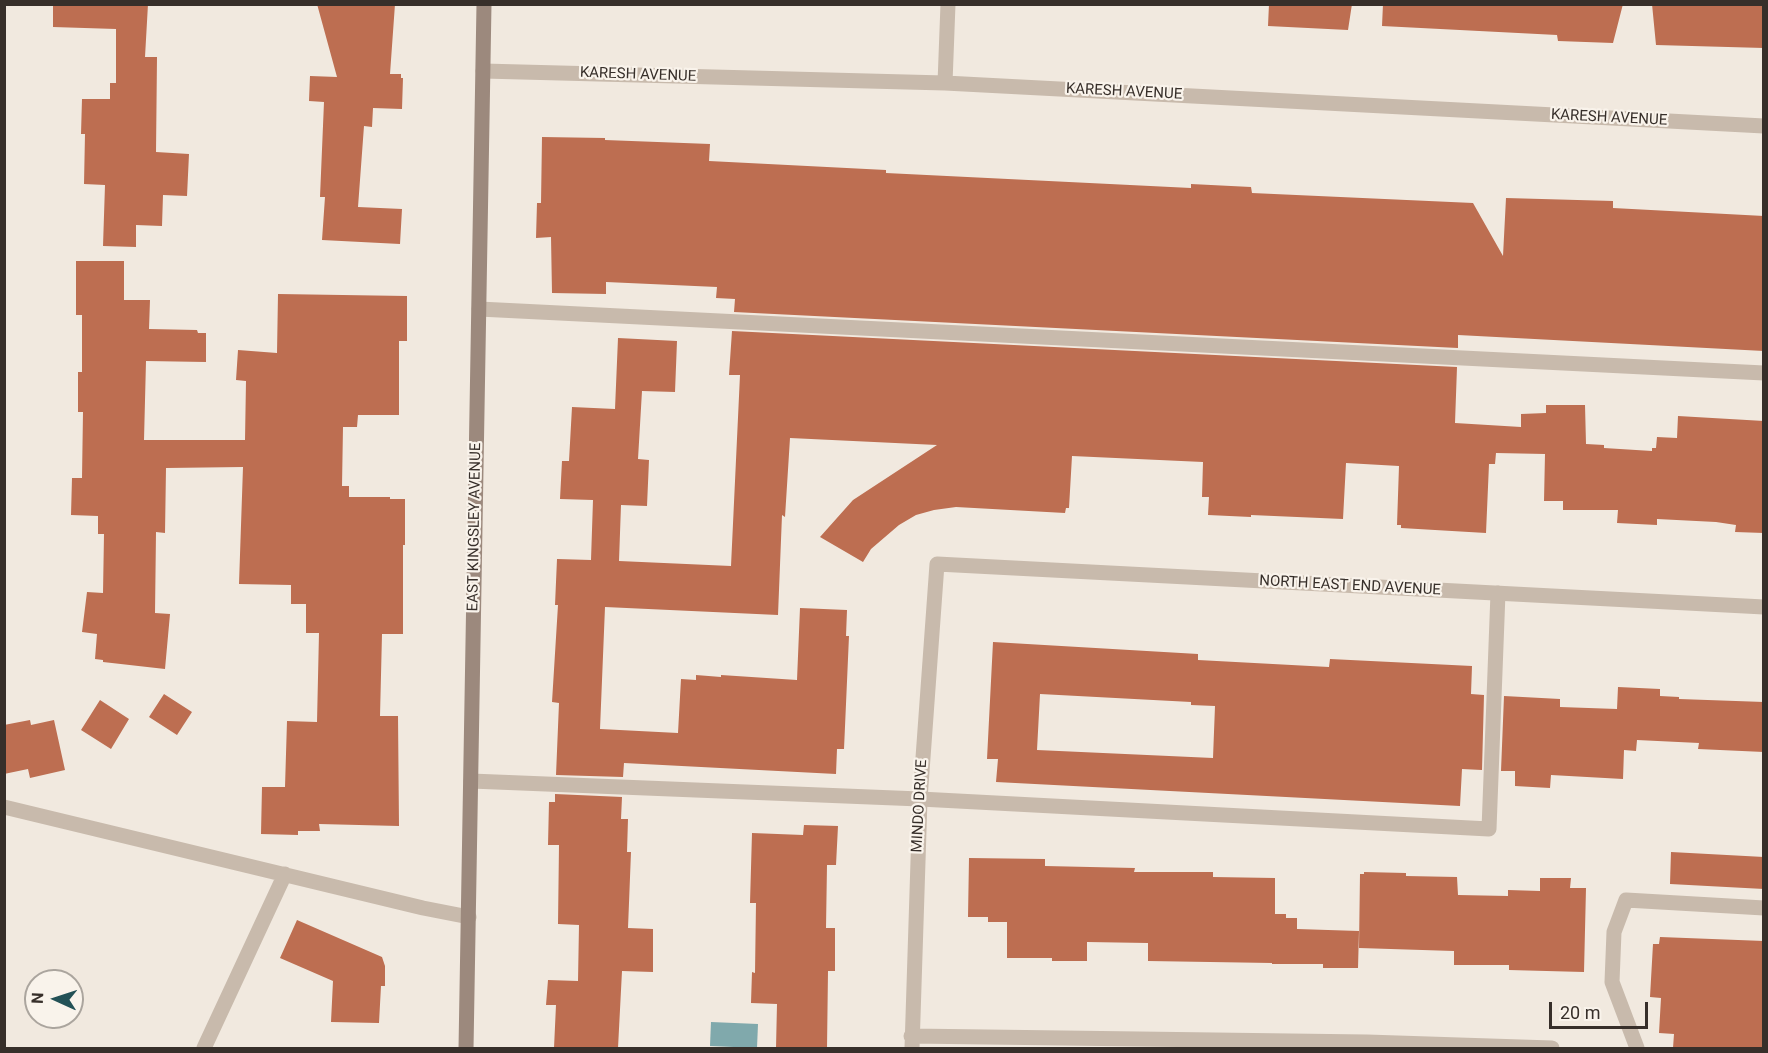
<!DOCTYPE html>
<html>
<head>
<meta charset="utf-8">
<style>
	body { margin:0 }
	#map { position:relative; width:1768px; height:1053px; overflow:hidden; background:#f1e9df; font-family:Roboto,sans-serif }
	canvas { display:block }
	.frame { position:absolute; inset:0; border:6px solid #372f2a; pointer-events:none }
	.north { position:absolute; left:24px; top:969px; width:60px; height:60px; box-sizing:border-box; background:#f9f3eb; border:2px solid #aba59e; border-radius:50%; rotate:273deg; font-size:16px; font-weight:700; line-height:24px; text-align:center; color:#372f2a }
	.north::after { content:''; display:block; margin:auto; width:21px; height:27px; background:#235156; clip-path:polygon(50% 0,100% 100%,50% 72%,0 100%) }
	.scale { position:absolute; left:1549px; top:1002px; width:99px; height:27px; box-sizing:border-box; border:3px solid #372f2a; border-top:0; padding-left:8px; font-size:18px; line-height:21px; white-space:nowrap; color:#372f2a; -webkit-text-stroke:4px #f9f3eb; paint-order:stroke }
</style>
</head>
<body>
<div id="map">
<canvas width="1768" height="1053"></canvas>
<div class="frame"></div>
<div class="north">N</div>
<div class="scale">20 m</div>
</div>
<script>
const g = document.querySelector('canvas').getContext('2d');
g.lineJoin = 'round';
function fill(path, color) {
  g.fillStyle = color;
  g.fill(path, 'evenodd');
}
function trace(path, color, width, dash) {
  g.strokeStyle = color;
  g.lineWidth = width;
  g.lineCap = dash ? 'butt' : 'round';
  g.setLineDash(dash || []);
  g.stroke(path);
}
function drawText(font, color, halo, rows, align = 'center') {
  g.font = font + ' Roboto,sans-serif';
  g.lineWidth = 4.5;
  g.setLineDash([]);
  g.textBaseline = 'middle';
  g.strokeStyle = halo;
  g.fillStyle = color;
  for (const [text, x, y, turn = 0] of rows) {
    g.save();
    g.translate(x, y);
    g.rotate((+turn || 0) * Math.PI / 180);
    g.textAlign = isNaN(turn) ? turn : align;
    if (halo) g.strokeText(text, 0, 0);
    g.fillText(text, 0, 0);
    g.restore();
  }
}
fill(new Path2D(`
	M 711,1022 L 758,1024 L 757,1048 L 710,1046 Z`), '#80a9ac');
fill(new Path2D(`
	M 53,4 L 148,4 L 145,57 L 157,57 L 156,152 L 189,154 L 187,196 L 163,195 L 162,226 L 136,225 L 136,247 L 103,246 L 105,185 L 84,184 L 85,134 L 81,134 L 82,99 L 110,99 L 110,83 L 116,83 L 116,29 L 53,27 Z
	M 317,4 L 395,4 L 390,74 L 401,74 L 401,78 L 403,78 L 402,109 L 373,108 L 372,127 L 364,126 L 358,207 L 402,209 L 400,244 L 322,240 L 325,197 L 320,197 L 324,102 L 309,101 L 310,76 L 337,77 Z
	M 1269,4 L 1352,4 L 1348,30 L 1268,26 Z
	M 1383,4 L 1623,4 L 1613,43 L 1558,41 L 1557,35 L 1382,26 Z
	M 1652,4 L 1764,4 L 1764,48 L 1656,45 Z
	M 542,137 L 605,138 L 605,140 L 710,144 L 709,161 L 886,170 L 886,173 L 1191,188 L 1191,184 L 1251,187 L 1252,193 L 1473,203 L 1503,256 L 1506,198 L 1613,201 L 1613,208 L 1764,216 L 1764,351 L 1458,335 L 1458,348 L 734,312 L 735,299 L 716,298 L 717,287 L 606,282 L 606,294 L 552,293 L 551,237 L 536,238 L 537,203 L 541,203 Z
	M 76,261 L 124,261 L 124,300 L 150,300 L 149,329 L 197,330 L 198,333 L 206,333 L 206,362 L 146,361 L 144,440 L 245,440 L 246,381 L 236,380 L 238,350 L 277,353 L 278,294 L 407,296 L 407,341 L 399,341 L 399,415 L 358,415 L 357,427 L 343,427 L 342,486 L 349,486 L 349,497 L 390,497 L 390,499 L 405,499 L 405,545 L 403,545 L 403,634 L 382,634 L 380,716 L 398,716 L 399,826 L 319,824 L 320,831 L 298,831 L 298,835 L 261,834 L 262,787 L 285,787 L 287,721 L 317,722 L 319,633 L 306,633 L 306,604 L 291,604 L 291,585 L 239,584 L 243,467 L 166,468 L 165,533 L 156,532 L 155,613 L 170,614 L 165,669 L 103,662 L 103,660 L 95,659 L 97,634 L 82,632 L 87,592 L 103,593 L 104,534 L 98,534 L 98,516 L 71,515 L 72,478 L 82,478 L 83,412 L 78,412 L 78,372 L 82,372 L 82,315 L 76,315 Z
	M 732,331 L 1457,367 L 1455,423 L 1521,427 L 1521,414 L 1546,413 L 1546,405 L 1585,405 L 1586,444 L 1604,445 L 1604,448 L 1652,451 L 1652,448 L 1656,448 L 1657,437 L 1677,438 L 1678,416 L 1764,421 L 1764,533 L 1735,532 L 1736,525 L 1716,522 L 1657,519 L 1657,525 L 1617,523 L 1618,510 L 1563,510 L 1563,501 L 1544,501 L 1545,454 L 1496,453 L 1495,464 L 1489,464 L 1486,533 L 1401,528 L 1401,525 L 1397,525 L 1399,466 L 1346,463 L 1343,519 L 1251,515 L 1251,517 L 1208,515 L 1209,497 L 1202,497 L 1203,462 L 1072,456 L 1069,508 L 1066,508 L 1065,513 L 956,507 L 934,510 L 916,515 L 899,525 L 871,549 L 863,562 L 820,537 L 853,500 L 937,445 L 790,438 L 785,517 L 782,515 L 778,615 L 605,607 L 600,729 L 678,733 L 681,679 L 696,680 L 696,675 L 721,677 L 721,675 L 797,680 L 800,608 L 847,610 L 846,636 L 849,636 L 844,749 L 837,749 L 836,774 L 624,763 L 623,777 L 556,775 L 559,703 L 552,702 L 558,605 L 555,605 L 557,559 L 591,560 L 593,500 L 560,499 L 562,461 L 569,461 L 572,407 L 615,409 L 618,338 L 677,341 L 675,392 L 642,391 L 638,459 L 649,460 L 647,506 L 621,505 L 619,561 L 731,566 L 740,375 L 729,375 Z
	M 993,642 L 1198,654 L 1198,660 L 1329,667 L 1330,659 L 1472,666 L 1471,694 L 1484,695 L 1482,770 L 1462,769 L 1460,806 L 996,782 L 998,759 L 987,759 ZM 1040,694 L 1191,702 L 1191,705 L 1215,706 L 1213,758 L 1037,750 Z
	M 1618,687 L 1660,689 L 1660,696 L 1679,697 L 1679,699 L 1764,702 L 1764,752 L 1698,749 L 1699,743 L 1637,740 L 1636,751 L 1624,750 L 1623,779 L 1551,775 L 1550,788 L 1515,786 L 1515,771 L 1501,771 L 1504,696 L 1560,699 L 1560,707 L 1617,709 Z
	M 164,694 L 192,712 L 177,735 L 149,717 Z
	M 100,700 L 129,719 L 111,749 L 81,730 Z
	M 30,720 L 31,725 L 54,720 L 65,770 L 30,778 L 28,769 L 4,774 L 4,725 Z
	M 555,794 L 622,797 L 621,819 L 628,819 L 627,852 L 631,852 L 628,928 L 653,929 L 653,972 L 622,971 L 618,1048 L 554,1048 L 556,1005 L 546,1005 L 548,980 L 578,981 L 579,925 L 558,924 L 559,845 L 548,845 L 549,802 L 555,802 Z
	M 804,825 L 838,826 L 836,865 L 827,865 L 826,928 L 835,928 L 835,971 L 828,971 L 827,1048 L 776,1048 L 777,1004 L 751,1003 L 752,972 L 755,973 L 756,903 L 750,903 L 752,833 L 803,835 Z
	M 1671,852 L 1764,857 L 1764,889 L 1670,884 Z
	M 969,858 L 1045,859 L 1045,866 L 1135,868 L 1134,872 L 1213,872 L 1213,877 L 1275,878 L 1275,914 L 1286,914 L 1286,918 L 1297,918 L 1297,929 L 1359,931 L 1358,968 L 1323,968 L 1323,964 L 1272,964 L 1272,963 L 1148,961 L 1148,943 L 1087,942 L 1087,961 L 1052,961 L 1052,958 L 1007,958 L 1007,922 L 988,922 L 988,917 L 968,917 Z
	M 1364,872 L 1406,873 L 1406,876 L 1457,877 L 1458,895 L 1508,896 L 1508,890 L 1540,891 L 1540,878 L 1571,878 L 1570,888 L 1586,888 L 1584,972 L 1509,970 L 1509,965 L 1454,965 L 1454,951 L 1359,948 L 1360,874 L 1364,874 Z
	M 297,920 L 382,957 L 385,966 L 385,986 L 381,986 L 379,1023 L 331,1022 L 333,981 L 280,958 Z
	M 1660,937 L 1764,941 L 1764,1048 L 1673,1048 L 1674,1034 L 1659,1033 L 1661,998 L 1650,997 L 1653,944 L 1659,944 Z`), '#bd6e51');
trace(new Path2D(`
	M 479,309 L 1764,373
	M 471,781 L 920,799 L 1489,829 L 1498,593
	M 4,807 L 423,908 L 469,917
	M 204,1048 L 285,874
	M 1637,1048 L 1612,982 L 1614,932 L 1626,900 L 1764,908`), '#c8baac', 15);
trace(new Path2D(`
	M 483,71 L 945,83 L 1764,126
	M 945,83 L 948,4
	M 911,1036 L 1367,1042 L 1552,1048
	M 912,1048 L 920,799 L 937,564 L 1764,607`), '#c8baac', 15);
trace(new Path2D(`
	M 466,1048 L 484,4`), '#9c897d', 15);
drawText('15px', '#372f2a', '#f9f3eb', [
	["KARESH AVENUE",638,75,2],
	["KARESH AVENUE",1124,92,3],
	["KARESH AVENUE",1609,118,3],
	["EAST KINGSLEY AVENUE",475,527,-89],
	["NORTH EAST END AVENUE",1350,586,3],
	["MINDO DRIVE",920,806,-87]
]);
</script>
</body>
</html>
